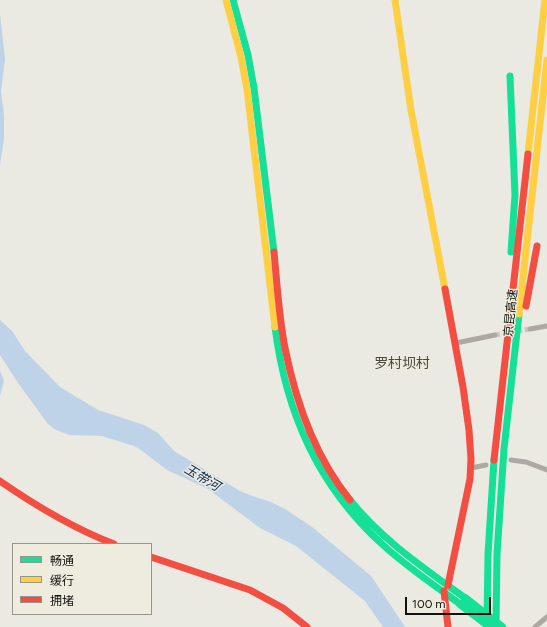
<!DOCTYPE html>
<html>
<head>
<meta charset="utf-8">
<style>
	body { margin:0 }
	#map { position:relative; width:547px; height:627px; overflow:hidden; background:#eae9e2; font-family:Figtree,"Noto Sans SC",sans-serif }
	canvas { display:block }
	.legend { position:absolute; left:12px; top:543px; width:140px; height:72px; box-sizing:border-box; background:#eeebdf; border:1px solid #96948b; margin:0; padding:5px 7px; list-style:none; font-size:12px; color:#13120d }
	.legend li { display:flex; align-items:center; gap:8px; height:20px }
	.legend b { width:20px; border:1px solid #96948b }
	.scale { position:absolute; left:405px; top:597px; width:86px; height:18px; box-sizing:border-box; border:2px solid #13120d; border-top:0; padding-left:5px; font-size:12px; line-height:14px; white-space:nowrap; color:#13120d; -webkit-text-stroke:3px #eeebdf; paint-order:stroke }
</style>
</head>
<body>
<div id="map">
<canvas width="547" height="627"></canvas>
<ul class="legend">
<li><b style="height:5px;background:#16e098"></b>畅通</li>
<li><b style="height:5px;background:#ffcf43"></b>缓行</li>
<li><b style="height:5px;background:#f24e42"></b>拥堵</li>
</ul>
<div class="scale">100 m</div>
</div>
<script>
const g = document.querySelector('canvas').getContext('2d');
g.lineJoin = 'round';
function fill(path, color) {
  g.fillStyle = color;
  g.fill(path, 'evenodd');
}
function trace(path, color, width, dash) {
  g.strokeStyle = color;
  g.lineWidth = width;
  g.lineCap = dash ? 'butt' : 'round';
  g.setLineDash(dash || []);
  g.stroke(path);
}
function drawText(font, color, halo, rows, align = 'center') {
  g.font = font + ' Figtree,"Noto Sans SC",sans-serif';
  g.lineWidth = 3;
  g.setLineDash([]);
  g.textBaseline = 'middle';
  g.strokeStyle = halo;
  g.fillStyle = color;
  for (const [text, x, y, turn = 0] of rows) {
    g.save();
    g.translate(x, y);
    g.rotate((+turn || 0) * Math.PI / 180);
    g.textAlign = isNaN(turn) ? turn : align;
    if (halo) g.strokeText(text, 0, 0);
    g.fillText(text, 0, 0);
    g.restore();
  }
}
fill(new Path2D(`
	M 0,14 L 5,59 L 1,91 L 4,115 L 4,139 L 0,165 Z
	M 0,320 L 12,331 L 25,351 L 60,387 L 98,410 L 144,425 L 158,433 L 174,451 L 240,491 L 255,497 L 271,502 L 285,509 L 312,527 L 371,576 L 405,627 L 383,627 L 365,601 L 296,546 L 260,528 L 208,489 L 167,470 L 141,450 L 134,446 L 102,436 L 69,435 L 54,429 L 48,424 L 18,383 L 0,355 Z
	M 0,371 L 4,381 L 0,396 Z`), '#bed2e8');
trace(new Path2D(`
	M 495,335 L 530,329`), '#cac9c2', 5, [5, 2.5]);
trace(new Path2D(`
	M 530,329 L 547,326
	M 456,343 L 495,335
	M 511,460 L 526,462 L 547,470
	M 471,468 L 486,465
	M 535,627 L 547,617`), '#aea8a5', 5);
trace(new Path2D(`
	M 233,0 L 248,55 L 254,88 L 274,252
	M 510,76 L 515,195 L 511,252
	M 275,327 C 286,413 318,486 383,545 C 407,567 434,585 460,604
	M 350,500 C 382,540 424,568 465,598
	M 487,622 L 488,554 L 494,460
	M 496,627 L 497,554 L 504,449 L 519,314`), '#16e098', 7);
trace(new Path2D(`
	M 226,0 L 241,57 L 247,89 L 275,327
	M 395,0 L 411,110 L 445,289
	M 528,154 L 545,0
	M 519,314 L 547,60`), '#ffcf43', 7);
trace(new Path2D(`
	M 274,252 C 277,284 279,317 285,348 C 296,403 315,457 350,500
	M 445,289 L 463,387 L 469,430 L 471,459 L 470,479 L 448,585
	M 526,306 L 537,246
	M 494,460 L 528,154
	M 0,481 C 36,506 73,528 114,544
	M 151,557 L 250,590 L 283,608 L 307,627
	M 444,591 L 448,627`), '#f24e42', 7);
trace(new Path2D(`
	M 465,598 L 502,627
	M 460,604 L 490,627`), '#16e098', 8);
drawText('12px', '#13120d', '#eeebdf', [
	["京昆高速",511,313,-84]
]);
drawText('italic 13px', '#032b56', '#eeebdf', [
	["玉带河",202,478,31]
]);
drawText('14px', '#4b493f', '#eeebdf', [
	["罗村坝村",402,364]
]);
</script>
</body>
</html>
